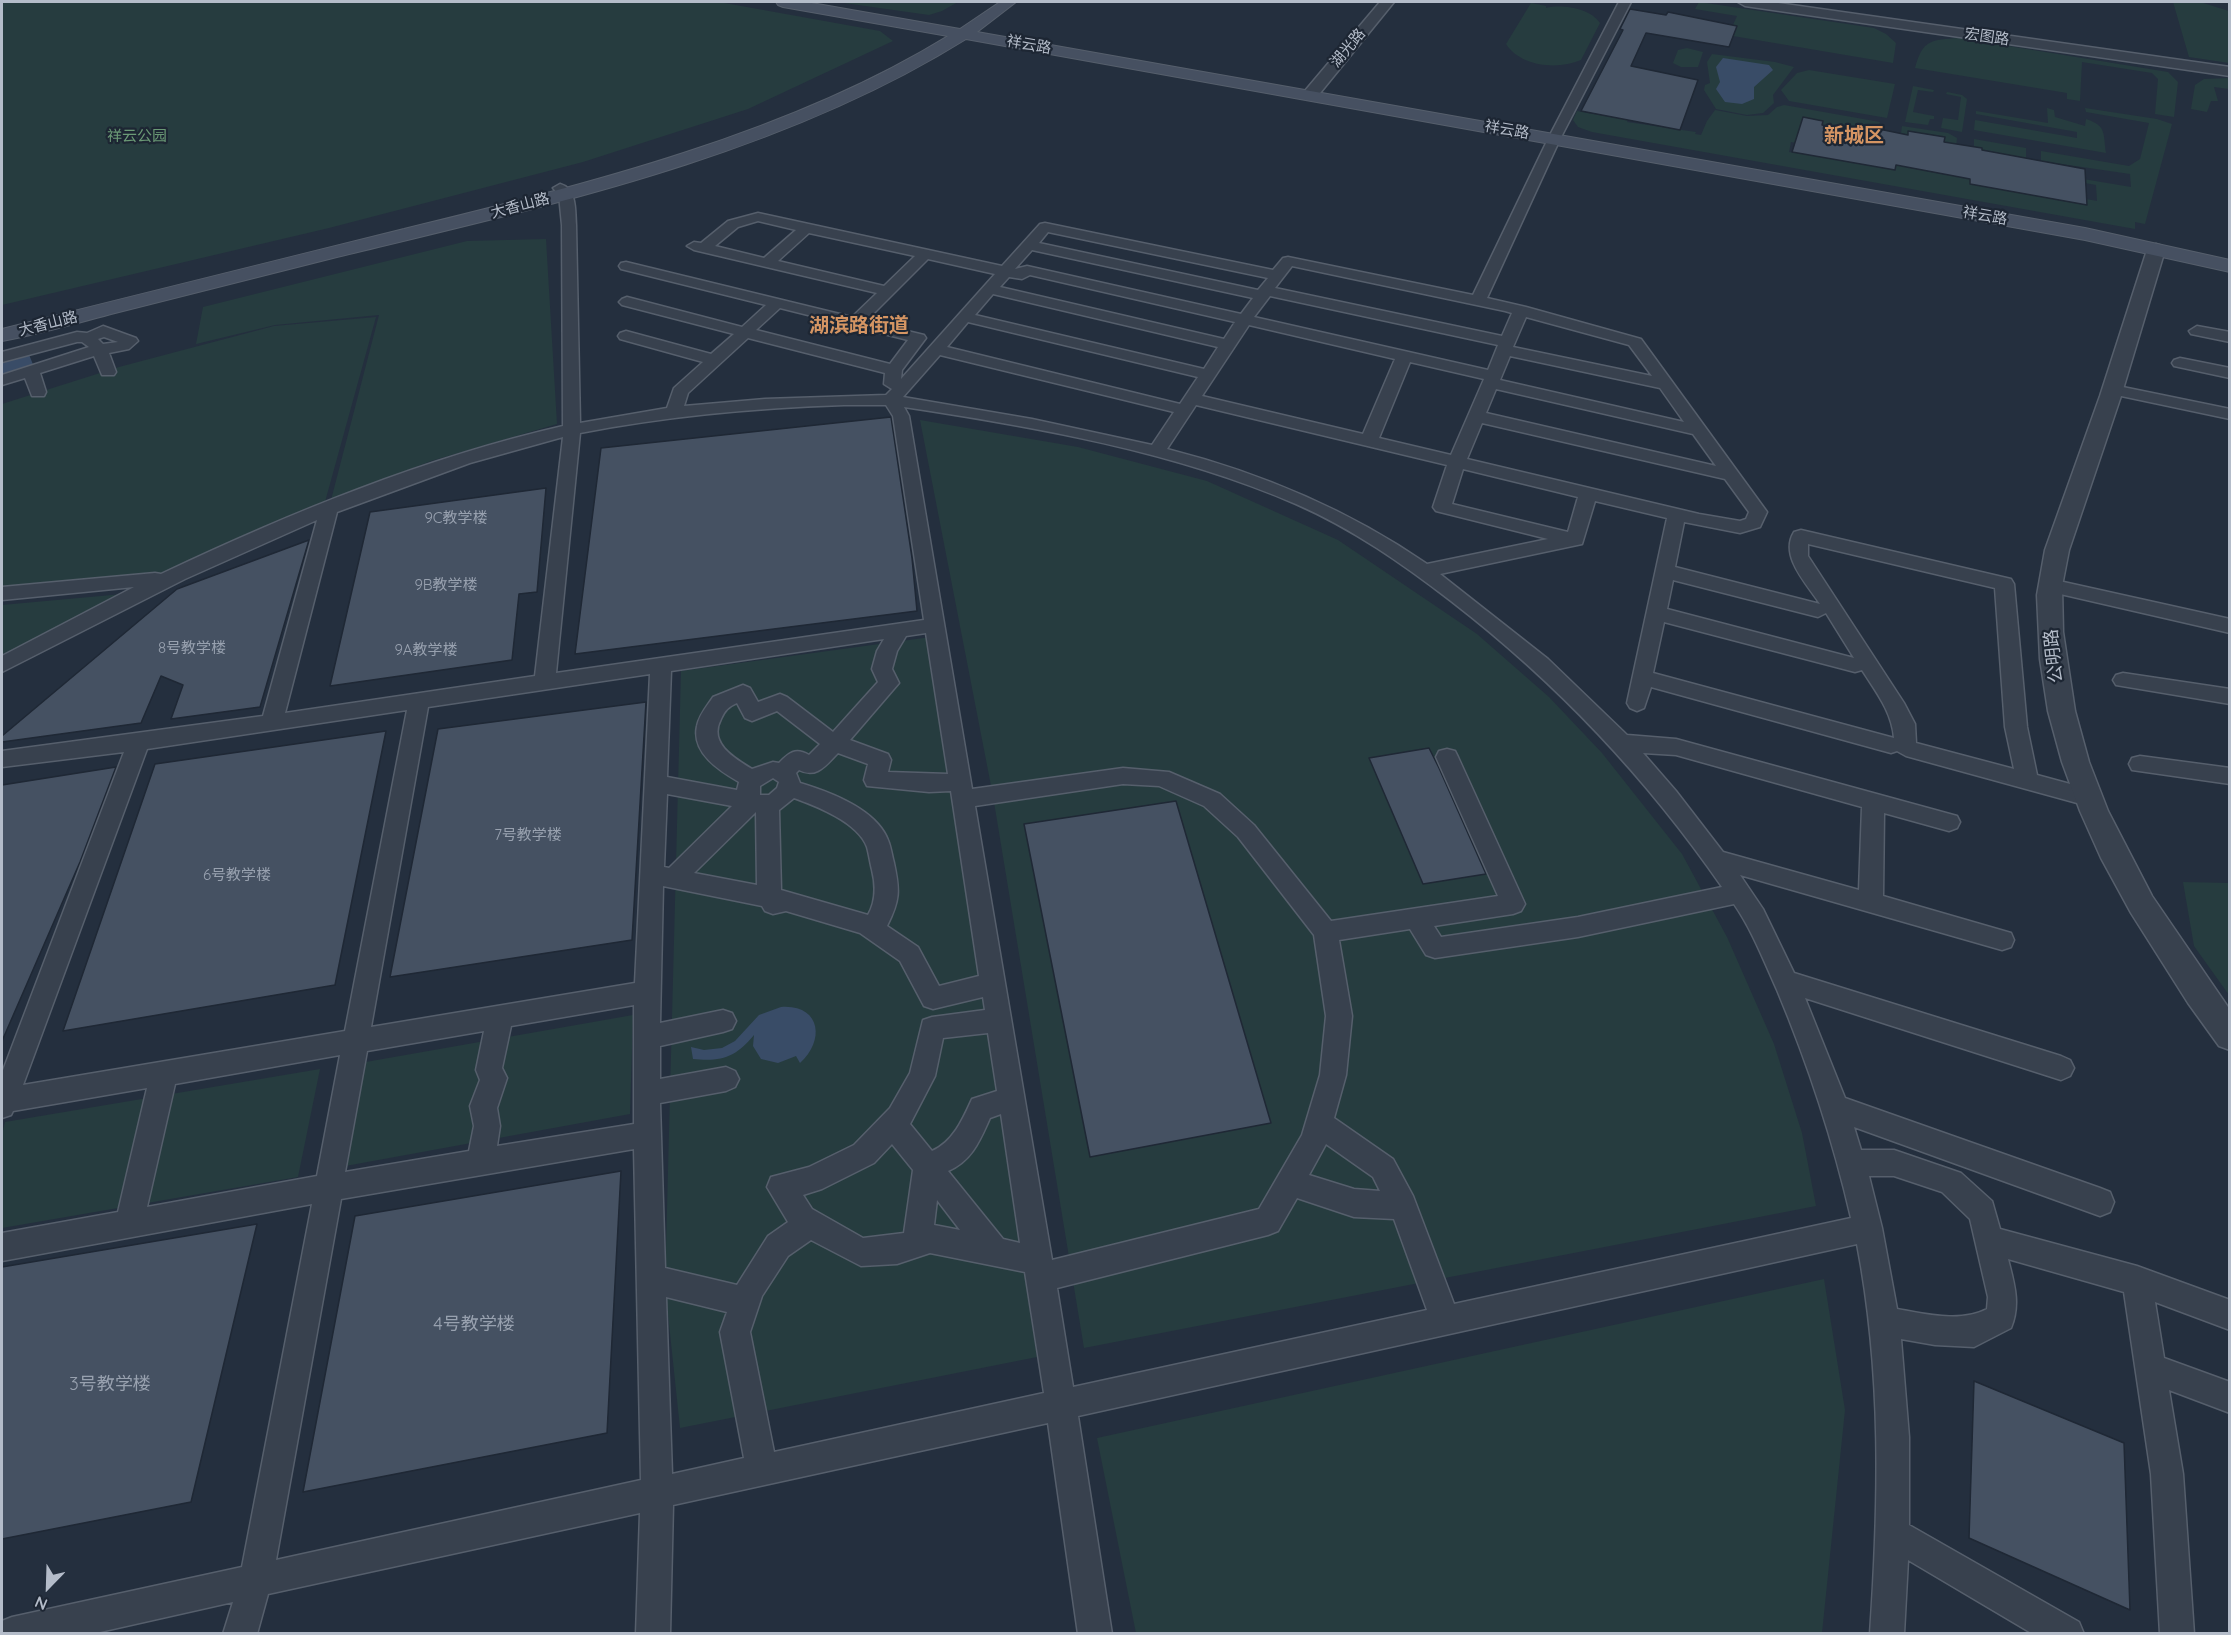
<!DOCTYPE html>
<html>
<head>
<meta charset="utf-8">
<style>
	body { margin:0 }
	#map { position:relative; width:2231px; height:1635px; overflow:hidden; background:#242f3e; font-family:Quicksand,sans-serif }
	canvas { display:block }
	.frame { position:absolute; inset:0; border:3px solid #b4bcc9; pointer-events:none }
	.north { position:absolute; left:18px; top:1557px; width:60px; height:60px; -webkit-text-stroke:4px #1d2633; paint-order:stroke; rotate:203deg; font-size:16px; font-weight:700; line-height:24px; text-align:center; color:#b4bcc9 }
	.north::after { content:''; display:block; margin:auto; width:21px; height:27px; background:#b4bcc9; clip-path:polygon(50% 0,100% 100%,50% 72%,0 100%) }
</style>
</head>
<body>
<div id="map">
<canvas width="2231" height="1635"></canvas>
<div class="frame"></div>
<div class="north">N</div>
</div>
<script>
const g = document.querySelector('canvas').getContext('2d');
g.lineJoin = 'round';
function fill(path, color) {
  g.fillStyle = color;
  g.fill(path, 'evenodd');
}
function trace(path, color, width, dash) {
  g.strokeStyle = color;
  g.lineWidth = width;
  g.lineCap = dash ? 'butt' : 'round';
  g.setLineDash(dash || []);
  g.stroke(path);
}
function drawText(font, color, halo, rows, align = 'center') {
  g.font = font + ' Quicksand,"Noto Sans SC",sans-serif';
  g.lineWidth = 4.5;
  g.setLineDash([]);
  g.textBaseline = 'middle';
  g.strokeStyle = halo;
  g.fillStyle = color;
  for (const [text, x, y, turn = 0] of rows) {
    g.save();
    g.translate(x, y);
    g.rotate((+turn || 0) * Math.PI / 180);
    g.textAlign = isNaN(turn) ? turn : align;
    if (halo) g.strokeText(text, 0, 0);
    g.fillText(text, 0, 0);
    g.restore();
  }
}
fill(new Path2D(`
	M 2,2 L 719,2 L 880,31 L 893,41 L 748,109 L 583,162 L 329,228 L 2,305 Z
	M 837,2 L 958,2 L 942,11 L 929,15 Z
	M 1699,2 L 1874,28 L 1886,34 L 1896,43 L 1893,63 L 1733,36 L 1737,26 L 1733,25 L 1737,16 L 1695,9 Z
	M 2173,2 L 2200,2 L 2229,11 L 2229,63 L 2189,57 Z
	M 1531,3 L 1546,6 L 1546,8 C 1562,4 1590,8 1600,23 L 1581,60 C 1558,70 1521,67 1506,44 Z
	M 1959,38 L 2168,72 L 2178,82 L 2174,117 L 2155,114 L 2158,79 L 2152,73 L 2082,62 L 2080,101 L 2067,99 L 2067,93 L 1915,68 C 1923,39 1931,40 1959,38 Z
	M 1687,48 L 1703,52 L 1698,67 L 1681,67 L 1673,63 L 1678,50 Z
	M 1712,54 L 1775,62 L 1794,67 L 1773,95 L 1774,103 L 1763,113 L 1747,115 L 1716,109 L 1704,90 L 1705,85 L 1710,83 L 1707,62 Z
	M 1809,70 L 1895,84 L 1887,118 L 1789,101 L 1781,90 L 1797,73 Z
	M 2229,78 L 2229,89 L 2214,87 L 2218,101 L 2211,101 L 2207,112 L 2191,109 L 2195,85 L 2204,79 Z
	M 1913,86 L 1934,90 L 1933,92 L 1918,90 L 1913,112 L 1934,116 L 1934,119 L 1930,119 L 1928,125 L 1905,122 Z
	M 1947,92 L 1962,95 L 1967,99 L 1962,132 L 1941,128 L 1943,118 L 1958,120 L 1961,97 L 1946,94 Z
	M 1784,105 L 1880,122 L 1877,135 L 1822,125 L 1822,121 L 1803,117 L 1802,144 L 1791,142 L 1789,152 L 1896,165 L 1947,175 L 1943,149 L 1945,137 L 1909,131 L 1908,135 L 1901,133 L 1902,126 L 1948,133 L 1957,138 L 1955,157 L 1970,177 L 1970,184 L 2086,205 L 2086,199 L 2097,201 L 2096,185 L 1975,164 L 1970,160 L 2131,187 L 2130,174 L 2041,161 L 2041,151 L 2129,166 L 2140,159 L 2149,123 L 2086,112 L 2085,108 L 2157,119 L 2172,124 L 2145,224 L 2135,222 L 2135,229 L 1592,132 L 1578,127 L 1573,120 L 1577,111 L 1628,120 L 1627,122 L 1696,132 L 1695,134 L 1701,135 L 1707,121 L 1715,110 L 1747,116 L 1768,115 L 1777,107 Z
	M 2047,108 L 2054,110 L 2055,117 L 2085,126 L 2086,119 C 2107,126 2103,133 2106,153 L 1974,130 L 1975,120 L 2077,138 L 2077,132 L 1976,114 L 1976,111 L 2048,123 Z
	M 1974,139 L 2026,148 L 2026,158 L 1982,150 L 1982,148 L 1974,147 Z
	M 546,239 L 557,424 L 431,461 L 331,500 L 379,315 L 275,325 L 196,344 L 203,307 L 467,241 Z
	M 376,317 L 325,502 L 251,533 L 166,573 L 2,587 L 2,404 L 119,367 L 274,326 Z
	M 920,420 L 1078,447 L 1207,481 L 1338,540 L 1477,634 L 1549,697 L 1602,753 L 1682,854 L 1727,937 L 1774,1044 L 1802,1133 L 1816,1206 L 1084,1348 L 993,796 Z
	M 123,594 L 2,658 L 2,605 Z
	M 931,637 L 1037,1357 L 680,1428 L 665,1286 L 681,671 Z
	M 2183,882 L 2229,883 L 2229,995 L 2194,946 Z
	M 633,1015 L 630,1114 L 340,1167 L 360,1063 Z
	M 320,1069 L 298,1177 L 2,1228 L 2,1135 L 5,1122 Z
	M 1824,1279 L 1845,1410 L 1822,1633 L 1136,1633 L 1097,1438 Z`), '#263c3f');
fill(new Path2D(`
	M 1723,58 L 1769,65 L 1773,70 L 1754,87 L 1754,99 L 1742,104 L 1725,102 L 1716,89 L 1720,82 L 1716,67 Z
	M 28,352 L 34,367 L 2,378 L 2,359 Z
	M 781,1007 C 820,1004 826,1040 800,1063 L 796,1056 L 778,1063 L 761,1059 L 753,1046 L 754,1035 C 736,1057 722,1062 693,1059 L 691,1047 L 704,1050 L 722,1048 L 735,1041 L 759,1015 Z`), '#394c67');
const building = new Path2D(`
	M 1630,9 L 1666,15 L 1668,12 L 1737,26 L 1729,47 L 1646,33 L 1631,66 L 1698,80 L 1680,130 L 1581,111 L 1623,30 L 1620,29 Z
	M 1803,117 L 1823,121 L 1822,125 L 1877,135 L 1879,129 L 1908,135 L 1908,131 L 1945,137 L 1944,142 L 1982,148 L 1982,150 L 2085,169 L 2087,205 L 1970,184 L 1970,179 L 1896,165 L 1895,170 L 1792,152 Z
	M 891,417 L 912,558 L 917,611 L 575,654 L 601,448 Z
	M 546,488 L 537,592 L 519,594 L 512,660 L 330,686 L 370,512 Z
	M 309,540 L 260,707 L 171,719 L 183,685 L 161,676 L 141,723 L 2,742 L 2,736 L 177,589 Z
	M 646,702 L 632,940 L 390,977 L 438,729 Z
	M 386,731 L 335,985 L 63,1031 L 155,764 Z
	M 1429,748 L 1439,768 L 1486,874 L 1423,884 L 1369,758 Z
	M 116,767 L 80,862 L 2,1041 L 2,785 Z
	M 1176,801 L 1271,1123 L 1090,1157 L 1024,824 Z
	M 621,1171 L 607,1433 L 303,1492 L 355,1216 Z
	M 257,1224 L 191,1502 L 2,1539 L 2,1267 Z
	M 1974,1381 L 2124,1443 L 2130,1610 L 1969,1538 Z`);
fill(building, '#455162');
trace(building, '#1f2835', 1.5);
const minor = new Path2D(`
	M 1619,2 L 1631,2 L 1560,139 L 1487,298 L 1526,307 L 1641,339 L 1767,512 L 1760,527 L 1740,533 L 1684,522 L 1675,567 L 1820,604 C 1807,584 1779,556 1794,532 L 1801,530 L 2011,579 L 2014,584 L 2027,727 L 2037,775 L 2096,791 L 2099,797 L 2096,803 L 2088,806 L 1906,756 L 1897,751 L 1891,753 L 1651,687 L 1644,708 L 1637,711 L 1630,708 L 1627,703 L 1667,518 L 1595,501 L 1582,544 L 1440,574 L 1548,659 L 1627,735 L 1676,739 L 1957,816 L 1960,822 L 1957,828 L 1949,831 L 1884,813 L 1883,896 L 2011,933 L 2014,940 L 2011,947 L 2002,950 L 1740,875 L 1763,909 L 1794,973 L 2061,1056 L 2070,1060 L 2074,1068 L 2070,1076 L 2061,1080 L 1805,998 L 1845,1098 L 2100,1188 L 2110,1192 L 2114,1202 L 2110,1212 L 2100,1216 L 1854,1127 L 1861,1150 L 1894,1150 L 1961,1173 L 1992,1201 L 2000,1229 L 2137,1266 L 2230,1300 L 2230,1330 L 2155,1302 L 2164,1358 L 2230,1382 L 2230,1413 L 2169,1390 L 2183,1474 L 2194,1634 L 2160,1634 L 2151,1474 L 2124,1292 L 2008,1259 C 2014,1283 2021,1304 2011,1328 L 1974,1347 L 1935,1345 L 1901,1339 L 1909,1437 L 1909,1525 L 2079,1622 L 2084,1634 L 2033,1634 L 1908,1560 L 1904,1634 L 1870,1634 C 1879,1502 1882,1374 1857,1244 L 1078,1416 L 1112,1634 L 1078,1634 L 1048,1423 L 673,1505 L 670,1634 L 636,1634 L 640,1513 L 268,1594 L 257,1634 L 223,1634 L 233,1602 L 91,1634 L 2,1634 L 2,1621 L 12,1617 L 242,1567 L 312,1204 L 2,1261 L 2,1233 L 118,1212 L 147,1088 L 13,1111 L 11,1115 L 2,1118 L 2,1073 L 124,752 L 2,767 L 2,751 L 263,716 L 317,520 L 185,579 L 2,672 L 2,656 L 134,587 L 2,600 L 2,587 L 155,573 L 161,574 C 290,513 424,458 563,426 L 562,225 L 559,195 L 553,188 L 560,184 C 577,189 575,210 576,225 L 580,423 L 667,408 L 674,388 L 703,362 L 620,339 L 618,336 L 620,333 L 626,331 L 711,354 L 734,334 L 622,305 L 619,302 L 622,299 L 627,297 L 742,327 L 766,305 L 621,269 L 619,266 L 621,263 L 626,262 L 852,317 L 877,293 L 694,250 L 687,246 L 694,242 L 701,243 L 728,221 L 758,213 L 1002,266 L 1040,224 L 1045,223 L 1273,270 L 1283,258 L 1288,257 L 1473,295 L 1548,139 ZM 758,221 L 796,230 L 764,258 L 715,246 L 738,227 ZM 1048,232 L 1268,278 L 1258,290 L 1039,243 ZM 809,233 L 915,256 L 884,286 L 778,261 ZM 1032,250 L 1253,298 L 1241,314 L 1027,266 L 1015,269 ZM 928,259 L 995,274 L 901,379 L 902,370 L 926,338 L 924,335 L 866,321 ZM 1292,266 L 1505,311 L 1512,313 L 1502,336 L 1275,288 ZM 1030,275 L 1235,322 L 1224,339 L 1000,287 L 1009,277 L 1022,279 ZM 993,294 L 1218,347 L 1204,369 L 975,315 ZM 1270,296 L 1498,345 L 1488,370 L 1254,317 ZM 780,308 L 908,340 L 890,364 L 756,330 ZM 1526,317 L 1629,345 L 1652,376 L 1513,347 ZM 968,322 L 1198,377 L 1180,404 L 947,347 ZM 1249,325 L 1395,359 L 1363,434 L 1202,396 ZM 748,338 L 885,373 L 884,384 L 892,389 L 886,395 L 765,399 L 684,406 L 688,393 ZM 940,355 L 1174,412 L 1152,445 L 1032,419 L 903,397 ZM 1510,356 L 1660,388 L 1684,422 L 1500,380 ZM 1410,362 L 1484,379 L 1451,455 L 1379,438 ZM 1496,389 L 1693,434 L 1716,466 L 1486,413 ZM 844,405 L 886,405 L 893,416 L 924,620 L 556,673 L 580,433 C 667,416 755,408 844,405 ZM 1196,405 L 1447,465 L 1433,507 L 1436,511 L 1548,539 L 1427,564 C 1347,509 1261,473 1167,449 ZM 904,407 C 1036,427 1173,451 1296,504 C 1353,529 1403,564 1451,601 C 1557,683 1646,777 1722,887 L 1578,917 L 1441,937 L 1434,926 L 1513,914 L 1521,911 L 1525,904 L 1458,757 L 1455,751 L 1447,749 L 1439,751 L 1436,757 L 1498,896 L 1331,921 L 1254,825 L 1220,794 L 1169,772 L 1123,768 L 972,789 L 909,416 ZM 1482,423 L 1725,479 L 1749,512 L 1746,519 L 1740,521 L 1699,514 L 1467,459 ZM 563,437 L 535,676 L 285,713 L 337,512 L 470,463 ZM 1463,469 L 1578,497 L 1568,532 L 1452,504 ZM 1808,544 L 1995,588 L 2005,727 L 2014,769 L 1916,743 L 1915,724 L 1904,703 L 1808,556 ZM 1673,580 L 1818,617 L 1826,613 L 1854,658 L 1667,609 ZM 1664,622 L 1855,672 L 1862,670 C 1876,692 1892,712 1894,738 L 1653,673 ZM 926,633 L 948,774 L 888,772 L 891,760 L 888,754 L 850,740 L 899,683 L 892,669 L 897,651 L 906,636 ZM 884,639 L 877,651 L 872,669 L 878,682 L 833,732 L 787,697 L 780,694 L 758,702 L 750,688 L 743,685 L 713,697 C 707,706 699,715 697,726 C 691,753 720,771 739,782 L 737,790 L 667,777 L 671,671 ZM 650,674 L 635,983 L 371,1027 L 428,707 ZM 737,703 L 745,718 L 752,721 L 777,711 L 820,744 L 809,755 C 795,747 789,753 779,763 L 773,762 L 752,769 C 734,758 708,743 721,719 C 725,710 728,707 737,703 ZM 407,710 L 345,1031 L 23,1085 L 147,749 ZM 838,753 L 868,764 L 864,780 L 867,786 L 929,792 L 951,791 L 979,976 L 939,986 L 918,947 L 887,926 C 900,900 900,891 894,863 C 892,856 891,847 888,840 C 876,809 830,792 800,783 L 796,773 L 799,770 C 817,779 826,765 838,753 ZM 1643,753 L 1676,755 L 1862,807 L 1859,890 L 1723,852 L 1676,791 ZM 773,778 L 779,782 L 777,788 L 769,795 L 760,795 L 760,786 ZM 1123,784 L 1159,786 L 1204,806 L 1238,837 L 1314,935 L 1326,1016 L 1320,1075 L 1302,1135 L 1259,1209 L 1052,1260 L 975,806 ZM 667,794 L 732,806 L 669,868 L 664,867 ZM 794,798 C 816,806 858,822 867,847 C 869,854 870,862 872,870 C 876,886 876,901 868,915 L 781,890 L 779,810 ZM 756,812 L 757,885 L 694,873 ZM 663,886 L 762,906 L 765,911 L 773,914 L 786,911 L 860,933 L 900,961 L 924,1006 L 933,1009 L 983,997 L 985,1010 L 932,1017 L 923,1020 L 910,1073 L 890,1108 L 854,1145 L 809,1167 L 771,1177 L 767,1187 L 788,1222 L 768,1236 L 737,1285 L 665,1268 L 660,1103 L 726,1091 L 735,1087 L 739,1079 L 735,1071 L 726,1067 L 660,1079 L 660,1046 L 723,1032 L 732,1029 L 736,1021 L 732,1013 L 723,1010 L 660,1023 ZM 1734,904 C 1752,930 1764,961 1777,990 C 1808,1064 1833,1140 1851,1218 L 1454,1304 L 1413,1196 L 1393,1159 L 1334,1118 L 1346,1075 L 1352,1016 L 1339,940 L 1410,929 L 1426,955 L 1435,958 L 1578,937 ZM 634,1005 L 634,1124 L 497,1146 L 500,1126 L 497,1108 L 507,1078 L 502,1068 L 511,1026 ZM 484,1031 L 476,1070 L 480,1080 L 470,1106 L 474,1126 L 469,1151 L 345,1172 L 367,1051 ZM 988,1033 L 997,1091 L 972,1099 C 963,1119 953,1142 932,1151 L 910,1124 L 935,1076 L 943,1038 ZM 340,1055 L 317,1176 L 147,1207 L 175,1084 ZM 1001,1114 L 1020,1243 L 1003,1239 L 948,1171 C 972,1161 980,1140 990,1118 ZM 892,1144 L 913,1170 L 904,1233 L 863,1238 L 812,1209 L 803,1195 L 822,1189 L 874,1163 ZM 1326,1144 L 1373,1177 L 1380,1191 L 1354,1189 L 1309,1175 ZM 634,1149 L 641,1480 L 276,1560 L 341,1199 ZM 1869,1176 L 1894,1176 L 1942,1192 L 1970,1219 L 1988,1297 L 1987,1309 C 1960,1323 1927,1314 1897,1309 L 1882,1228 ZM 1297,1198 L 1354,1217 L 1394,1219 L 1427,1310 L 1073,1387 L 1057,1288 L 1268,1235 L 1278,1231 ZM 937,1200 L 960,1230 L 934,1225 ZM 811,1240 L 861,1266 L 897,1264 L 930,1253 L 1025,1272 L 1044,1393 L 774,1452 L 750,1332 L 762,1296 L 788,1256 ZM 666,1297 L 727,1312 L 720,1332 L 744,1458 L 672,1474 Z
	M 103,326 L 136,338 L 138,341 L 129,349 L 109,353 L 116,372 L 114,375 L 102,375 L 94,356 L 40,373 L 46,392 L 44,396 L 32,396 L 25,378 L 2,385 L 2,375 L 89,347 L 82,342 L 77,342 L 2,362 L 2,352 L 77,332 L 87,333 ZM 104,337 L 118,342 L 103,344 L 98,339 Z
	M 2197,326 L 2230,332 L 2230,342 L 2191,334 L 2189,331 Z
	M 2180,358 L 2230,368 L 2230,378 L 2174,366 L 2172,363 L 2174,360 Z
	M 2113,385 L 2230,409 L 2230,419 L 2107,393 L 2105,390 L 2107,387 Z
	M 2050,579 L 2230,619 L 2230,633 L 2043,590 L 2040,585 L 2043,580 Z
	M 2123,673 L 2230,689 L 2230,704 L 2116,685 L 2113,680 L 2116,675 Z
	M 2140,756 L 2230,768 L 2230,784 L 2132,770 L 2129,764 L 2132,758 Z`);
const tertiary = new Path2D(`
	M 1380,2 L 1394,2 L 1316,98 L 1304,98 L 1302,95 L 1304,92 Z
	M 1738,2 L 1771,2 L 2230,67 L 2230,76 L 1745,6 Z
	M 2156,244 L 2162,246 L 2165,250 L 2121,396 L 2069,550 L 2062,586 L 2063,632 L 2075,711 L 2089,762 L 2108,811 L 2152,896 L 2230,1010 L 2230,1050 L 2219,1046 L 2188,1003 L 2131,913 L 2101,858 L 2080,811 L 2062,762 L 2048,711 L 2040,659 L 2037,595 L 2045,550 L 2100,396 L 2147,250 L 2150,246 Z`);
const secondary = new Path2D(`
	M 776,2 L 806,2 L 960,29 L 1000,2 L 1016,2 L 977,32 L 2085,228 L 2230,260 L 2230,272 L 2085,240 L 966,39 C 777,157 546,206 333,258 C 260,276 188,295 115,313 C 77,323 40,334 2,341 L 2,329 C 136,295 270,262 404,229 C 585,185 789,134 948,36 L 783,7 L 778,5 Z`);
trace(minor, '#565f6c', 3);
trace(tertiary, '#565f6c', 3);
trace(secondary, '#565f6c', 2);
fill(minor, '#38414e');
fill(tertiary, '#38414e');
fill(secondary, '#465061');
drawText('15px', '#b4bcc9', '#1d2633', [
	["宏图路",1987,37,8],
	["祥云路",1029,45,10],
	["湖光路",1348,48,-50],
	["祥云路",1507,130,10],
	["大香山路",520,206,-15],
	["祥云路",1985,216,10],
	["大香山路",48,324,-14]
]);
drawText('15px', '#6b9a76', '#1d2633', [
	["祥云公园",137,136]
]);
drawText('15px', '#98a1af', null, [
	["9C教学楼",456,518],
	["9B教学楼",446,585],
	["8号教学楼",192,648],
	["9A教学楼",426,650],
	["7号教学楼",528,835],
	["6号教学楼",237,875]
]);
drawText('18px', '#b4bcc9', '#1d2633', [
	["公明路",2054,656,-96]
]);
drawText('18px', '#98a1af', null, [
	["4号教学楼",474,1325],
	["3号教学楼",110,1385]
]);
drawText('bold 20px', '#d59563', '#1d2633', [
	["新城区",1854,136],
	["湖滨路街道",859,326]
]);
</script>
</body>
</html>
